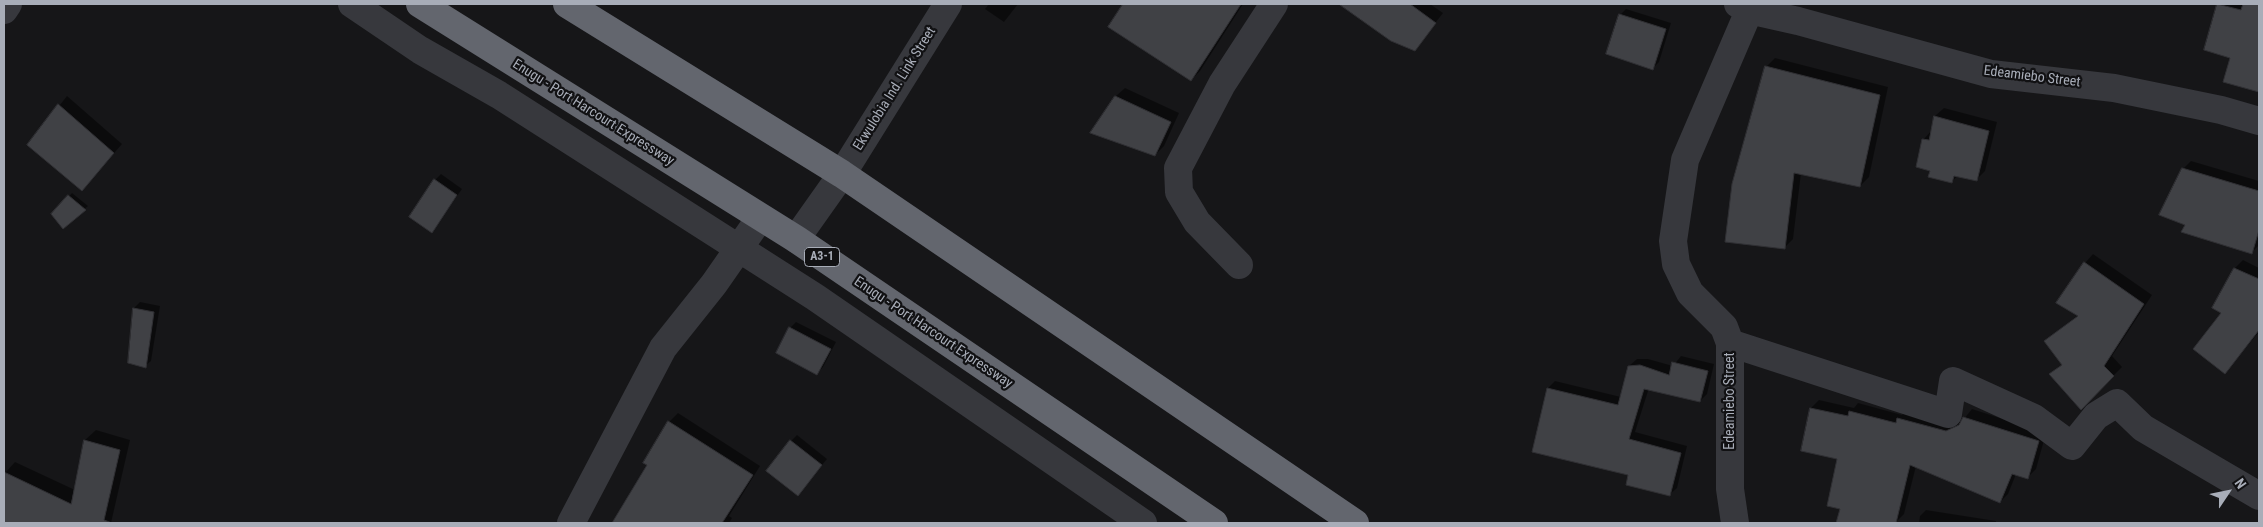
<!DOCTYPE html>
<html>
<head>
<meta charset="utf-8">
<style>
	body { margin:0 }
	#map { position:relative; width:2263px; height:527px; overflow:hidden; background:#161618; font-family:"Roboto Condensed",sans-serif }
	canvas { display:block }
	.frame { position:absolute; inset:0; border:5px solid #a8adb8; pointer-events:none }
	.north { position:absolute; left:2203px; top:467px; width:50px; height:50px; -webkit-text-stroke:4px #111113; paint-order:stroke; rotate:56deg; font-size:14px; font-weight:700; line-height:20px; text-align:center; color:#a8adb8 }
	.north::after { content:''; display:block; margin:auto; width:18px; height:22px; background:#a8adb8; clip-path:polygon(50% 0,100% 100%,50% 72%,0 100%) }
</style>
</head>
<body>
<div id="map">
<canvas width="2263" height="527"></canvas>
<div class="frame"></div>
<div class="north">N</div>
</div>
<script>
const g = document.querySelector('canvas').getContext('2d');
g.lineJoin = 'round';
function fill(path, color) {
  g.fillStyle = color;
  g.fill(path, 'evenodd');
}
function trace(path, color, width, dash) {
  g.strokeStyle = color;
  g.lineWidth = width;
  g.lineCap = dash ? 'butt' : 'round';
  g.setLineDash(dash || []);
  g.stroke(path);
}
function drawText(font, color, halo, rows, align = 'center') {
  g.font = font + ' "Roboto Condensed",sans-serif';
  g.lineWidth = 4.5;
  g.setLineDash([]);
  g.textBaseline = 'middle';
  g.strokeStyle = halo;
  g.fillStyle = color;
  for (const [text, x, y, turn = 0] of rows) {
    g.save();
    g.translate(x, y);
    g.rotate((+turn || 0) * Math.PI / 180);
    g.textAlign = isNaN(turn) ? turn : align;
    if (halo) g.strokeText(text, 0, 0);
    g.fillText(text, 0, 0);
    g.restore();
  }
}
fill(new Path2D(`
	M 989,4 L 1018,4 L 1004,22 L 985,9 Z
	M 1124,4 L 1243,4 L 1200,71 L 1191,80 L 1110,26 Z
	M 1342,4 L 1430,4 L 1443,13 L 1415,49 L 1391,40 Z
	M 2218,4 L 2259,4 L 2259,91 L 2225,81 L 2232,57 L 2205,49 Z
	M 1626,9 L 1671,23 L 1659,62 L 1653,68 L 1620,15 Z
	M 1775,58 L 1888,87 L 1869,177 L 1860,186 L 1801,173 L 1793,239 L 1784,248 L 1766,67 Z
	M 1125,88 L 1179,113 L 1164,146 L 1155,155 L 1092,133 L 1116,96 Z
	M 67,96 L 122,144 L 90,181 L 29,144 Z
	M 1944,108 L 1997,122 L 1985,171 L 1976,180 L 1958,175 L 1952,182 L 1931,170 L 1923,140 L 1932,130 L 1935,116 Z
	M 2191,161 L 2259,181 L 2259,245 L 2252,252 L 2187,224 L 2183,169 Z
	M 441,174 L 462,189 L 432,231 L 435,180 Z
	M 72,193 L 88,206 L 63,227 L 53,214 Z
	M 2093,254 L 2152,295 L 2112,356 L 2122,367 L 2081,408 L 2051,374 L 2063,364 L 2046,341 L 2078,315 L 2085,263 Z
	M 2243,260 L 2259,268 L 2259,332 L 2225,372 L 2223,312 L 2214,308 L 2235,268 Z
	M 140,302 L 160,306 L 151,361 L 145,366 L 129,362 L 134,308 Z
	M 796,322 L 836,342 L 823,367 L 817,373 L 790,328 Z
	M 1681,356 L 1714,364 L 1707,394 L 1700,401 L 1649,388 L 1635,432 L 1687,446 L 1677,488 L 1669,495 L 1630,474 L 1548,388 L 1555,381 L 1621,397 L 1629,366 L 1637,359 L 1648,359 L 1673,366 Z
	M 1819,400 L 1854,408 L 1858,403 L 1902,415 L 1906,411 L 1955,424 L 1963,420 L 1972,409 L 2046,433 L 2036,469 L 2028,477 L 2016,474 L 2008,494 L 2000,502 L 1916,466 L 1904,514 L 1896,522 L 1886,520 L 1886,523 L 1838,523 L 1841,508 L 1839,458 L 1802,450 L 1811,408 Z
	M 678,413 L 760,466 L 729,516 L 732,518 L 729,523 L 613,523 L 649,465 L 644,462 L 669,422 Z
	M 96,430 L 130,440 L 111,523 L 4,523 L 5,473 L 15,462 L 75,490 L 85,440 Z
	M 797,435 L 827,459 L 803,488 L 791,441 Z
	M 1926,510 L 1996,521 L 1996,523 L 1919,523 L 1920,516 Z`), '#0007');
const building = new Path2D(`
	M 1123,4 L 1241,4 L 1191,81 L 1108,27 Z
	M 1339,4 L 1410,4 L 1436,23 L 1415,51 L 1391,41 Z
	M 2217,4 L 2241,10 L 2243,4 L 2259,4 L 2259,92 L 2223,82 L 2230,58 L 2204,50 Z
	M 1619,14 L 1666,29 L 1653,70 L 1606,54 Z
	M 1765,66 L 1880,95 L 1860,187 L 1794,173 L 1785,249 L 1725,242 L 1732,184 Z
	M 1115,96 L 1171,122 L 1155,156 L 1090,133 Z
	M 58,104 L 114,153 L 82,191 L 27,145 Z
	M 1934,116 L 1989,131 L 1977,181 L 1954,176 L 1952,183 L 1928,177 L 1930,171 L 1916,167 L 1922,139 L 1929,140 Z
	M 2182,168 L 2259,191 L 2259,230 L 2252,254 L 2181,232 L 2185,225 L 2159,215 Z
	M 434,179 L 457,195 L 432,233 L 409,217 Z
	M 68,195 L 86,210 L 63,229 L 51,214 Z
	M 2084,262 L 2144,304 L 2104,366 L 2114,376 L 2081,410 L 2049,374 L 2062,365 L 2044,341 L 2078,316 L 2056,303 Z
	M 2234,268 L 2259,279 L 2259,330 L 2225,374 L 2193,349 L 2221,313 L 2212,308 Z
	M 133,308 L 154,312 L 146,368 L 128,363 Z
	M 789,327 L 831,349 L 817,375 L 776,353 Z
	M 1672,362 L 1708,371 L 1700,402 L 1644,389 L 1629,439 L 1681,453 L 1670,496 L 1626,485 L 1628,475 L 1532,452 L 1547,388 L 1618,405 L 1628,366 L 1640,365 L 1669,375 Z
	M 1810,408 L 1848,416 L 1849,411 L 1896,423 L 1897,418 L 1946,431 L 1959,425 L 1963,417 L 2039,441 L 2028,479 L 2012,474 L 2000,503 L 1910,465 L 1896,523 L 1836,523 L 1840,509 L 1827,506 L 1837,459 L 1801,451 Z
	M 668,421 L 753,475 L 722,523 L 612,523 L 647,465 L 643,463 Z
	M 84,440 L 120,450 L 104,520 L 112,523 L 4,523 L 4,472 L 71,504 Z
	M 790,440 L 822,465 L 798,496 L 766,471 Z`);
fill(building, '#404145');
trace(building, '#303034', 1);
trace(new Path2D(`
	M 352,4 L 420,50 L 499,95 L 815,297 L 1143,523
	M 1738,4 L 1749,10 L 1798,21 L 1991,74 L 2114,88 L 2221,110 L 2259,121
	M 4,10 L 8,4
	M 796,239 L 842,174 L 948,4
	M 1239,265 L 1197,222 L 1179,192 L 1178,168 L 1222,84 L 1274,4
	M 1730,343 L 1948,414 L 1953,381 L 2034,418 L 2072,446 L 2096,416 L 2117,403 L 2143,428 L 2259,496
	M 571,523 L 663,348 L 714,284 L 760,218
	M 1735,523 L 1730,489 L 1730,343 L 1724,327 L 1690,293 L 1676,264 L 1673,241 L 1685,160 L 1752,4`), '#37383d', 28);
trace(new Path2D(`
	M 420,4 L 796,239 L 1214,523
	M 567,4 L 842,174 L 1355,523`), '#63666e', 28);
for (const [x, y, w] of [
	[822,257,35]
]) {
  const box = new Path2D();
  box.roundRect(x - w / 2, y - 9.5, w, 19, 4);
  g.fillStyle = '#111113';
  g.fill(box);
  trace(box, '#a8adb8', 1);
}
drawText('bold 12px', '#a8adb8', null, [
	["A3-1",822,257]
]);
drawText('14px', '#a8adb8', '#111113', [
	["Edeamiebo Street",2032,77,7],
	["Ekwulobia Ind. Link Street",895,89,-58],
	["Enugu - Port Harcourt Expressway",593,113,32],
	["Enugu - Port Harcourt Expressway",933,333,34],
	["Edeamiebo Street",1730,401,-90]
]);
</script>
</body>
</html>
